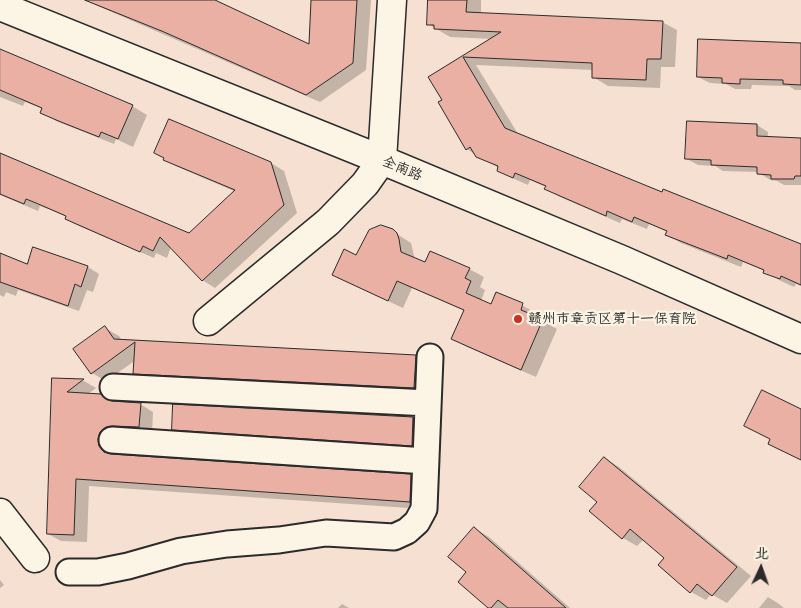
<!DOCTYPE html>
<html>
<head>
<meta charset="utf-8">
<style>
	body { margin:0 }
	#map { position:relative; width:801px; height:608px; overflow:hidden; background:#f6e0d1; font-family:"Shantell Sans","LXGW WenKai TC",sans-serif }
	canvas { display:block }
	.north { position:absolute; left:736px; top:543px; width:50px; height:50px; -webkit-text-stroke:4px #fcf5e5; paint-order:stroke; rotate:3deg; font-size:14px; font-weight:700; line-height:20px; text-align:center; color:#2b2b2b }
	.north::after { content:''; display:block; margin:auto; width:18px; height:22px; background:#2b2b2b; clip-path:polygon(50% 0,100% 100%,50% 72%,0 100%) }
</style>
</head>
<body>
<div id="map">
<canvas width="801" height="608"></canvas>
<div class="north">北</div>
</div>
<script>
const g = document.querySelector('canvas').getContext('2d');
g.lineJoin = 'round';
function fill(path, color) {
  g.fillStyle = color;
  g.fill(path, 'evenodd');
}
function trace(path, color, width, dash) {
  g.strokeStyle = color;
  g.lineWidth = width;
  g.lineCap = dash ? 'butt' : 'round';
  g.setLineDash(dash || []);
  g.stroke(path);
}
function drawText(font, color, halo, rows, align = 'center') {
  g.font = font + ' "Shantell Sans","LXGW WenKai TC",sans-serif';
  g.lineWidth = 4.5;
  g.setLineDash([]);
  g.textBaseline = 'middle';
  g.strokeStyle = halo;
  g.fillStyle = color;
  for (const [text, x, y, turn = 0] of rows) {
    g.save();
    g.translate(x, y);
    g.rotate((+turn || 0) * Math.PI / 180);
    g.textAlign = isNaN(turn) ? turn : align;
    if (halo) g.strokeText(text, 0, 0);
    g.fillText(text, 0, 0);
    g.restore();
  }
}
fill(new Path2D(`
	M 84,0 L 212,0 L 310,46 L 313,0 L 371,0 L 366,70 L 320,102 Z
	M 429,0 L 481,0 L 481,14 L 662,22 L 677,30 L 675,67 L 661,67 L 660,88 L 608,86 L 593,77 L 593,70 L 476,65 L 518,134 L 662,194 L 801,246 L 801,286 L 796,284 L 794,287 L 779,280 L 765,271 L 743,262 L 741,267 L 681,243 L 666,235 L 668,232 L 649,224 L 647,229 L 622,219 L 620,223 L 560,197 L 546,189 L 546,187 L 530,180 L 528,185 L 512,178 L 498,170 L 499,168 L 477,156 L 467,149 L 443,100 L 429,78 L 493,39 L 450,37 L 428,24 Z
	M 801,45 L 801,90 L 795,90 L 789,86 L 752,85 L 751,89 L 735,89 L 726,84 L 710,83 L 698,77 Z
	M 0,50 L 132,106 L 147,115 L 133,147 L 116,139 L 114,144 L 56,121 L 42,112 L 43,109 L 25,102 L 23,106 L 0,97 Z
	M 757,125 L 768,132 L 768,138 L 801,139 L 801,185 L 784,185 L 777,181 L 770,180 L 758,172 L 723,171 L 715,166 L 698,165 L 687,159 Z
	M 0,155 L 189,235 L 236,192 L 178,167 L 165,160 L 271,163 L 284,171 L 297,213 L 215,288 L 202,280 L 171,247 L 167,258 L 156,253 L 154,258 L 79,226 L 66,219 L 67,217 L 51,210 L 40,206 L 38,211 L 0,195 Z
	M 386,227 L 411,243 L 415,260 L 425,264 L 469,269 L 484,277 L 480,287 L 485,290 L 481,301 L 491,306 L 497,293 L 537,313 L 535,317 L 557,329 L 536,377 L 467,347 L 453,339 L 465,311 L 412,288 L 403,308 L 349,283 L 357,256 Z
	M 34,248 L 88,267 L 99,274 L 93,292 L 87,290 L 79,311 L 18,290 L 16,296 L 6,292 L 4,297 L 0,295 L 0,254 L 28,266 Z
	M 105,328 L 119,336 L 122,341 L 416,357 L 430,365 L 428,395 L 149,381 L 135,373 L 136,360 L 106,381 L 92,373 L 75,350 Z
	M 53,379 L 84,381 L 96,388 L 87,395 L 100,395 L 113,403 L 140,404 L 153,412 L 152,434 L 111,448 L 112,455 L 411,476 L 424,483 L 423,509 L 89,486 L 87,542 L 61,541 L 48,534 Z
	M 413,418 L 428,426 L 427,453 L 188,437 L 173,429 Z
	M 605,458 L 619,467 L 751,576 L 727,603 L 711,594 L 706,600 L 691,592 L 666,557 L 644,539 L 637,546 L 623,538 L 599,502 Z
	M 474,528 L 489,537 L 570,608 L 490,608 L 468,572 Z
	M 0,580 L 4,585 L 0,588 Z
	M 768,597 L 779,604 L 784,608 L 759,608 Z
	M 342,604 L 349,608 L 338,608 Z`), '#0003');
const building = new Path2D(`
	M 85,0 L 215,0 L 309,44 L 311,0 L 357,0 L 353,63 L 306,95 L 164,32 Z
	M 428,0 L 467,0 L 466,12 L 663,21 L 661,59 L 647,59 L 646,80 L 592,78 L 592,63 L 463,57 L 505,128 L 662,192 L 663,189 L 801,244 L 801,285 L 781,276 L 780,279 L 763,273 L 764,270 L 728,255 L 727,259 L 665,235 L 667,231 L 634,217 L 632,222 L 607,211 L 606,216 L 544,189 L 546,186 L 515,173 L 513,178 L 497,171 L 498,166 L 476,157 L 470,147 L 466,150 L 438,102 L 442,100 L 428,77 L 501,32 L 434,29 L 434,25 L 427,25 Z
	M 698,39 L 801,43 L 801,85 L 783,84 L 783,80 L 740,79 L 740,84 L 722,83 L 722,78 L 697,77 Z
	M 0,49 L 133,105 L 118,139 L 101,132 L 99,137 L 61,122 L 40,113 L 42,108 L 0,90 Z
	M 169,119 L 271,162 L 284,205 L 202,281 L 160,237 L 153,251 L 143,246 L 140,252 L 65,219 L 66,216 L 36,203 L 26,199 L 24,204 L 0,194 L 0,153 L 189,233 L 235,190 L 163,160 L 164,158 L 154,153 Z
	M 687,121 L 757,124 L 757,136 L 801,138 L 801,176 L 795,176 L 794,179 L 771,179 L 771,175 L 757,174 L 757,167 L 711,165 L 711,160 L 685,159 Z
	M 381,225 L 393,229 L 397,233 L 399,239 L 401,252 L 425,262 L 430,251 L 470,268 L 465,278 L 471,281 L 466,293 L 491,304 L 496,292 L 523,303 L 521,310 L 543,319 L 521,370 L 451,339 L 464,310 L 397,281 L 388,301 L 332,275 L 344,249 L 356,255 L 369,230 Z
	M 33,247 L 88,266 L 81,287 L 75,284 L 68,306 L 0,282 L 0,253 L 27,264 Z
	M 105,326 L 114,339 L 416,355 L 414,388 L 133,374 L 135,342 L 91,374 L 73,349 Z
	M 52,378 L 84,379 L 67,392 L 101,394 L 106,399 L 112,401 L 141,403 L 139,427 L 112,426 L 106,427 L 100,432 L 98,439 L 99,446 L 104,452 L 111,454 L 411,474 L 410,502 L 76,479 L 74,535 L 47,534 Z
	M 762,390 L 801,409 L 801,460 L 768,444 L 770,439 L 744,426 Z
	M 173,404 L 413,417 L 412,446 L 172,430 Z
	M 604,457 L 737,567 L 712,596 L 697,584 L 690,593 L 658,565 L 664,558 L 630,529 L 622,539 L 589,511 L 597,502 L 579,487 Z
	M 474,527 L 566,608 L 508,608 L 498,600 L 491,608 L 488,608 L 458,582 L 466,572 L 448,557 Z`);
fill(building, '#e9b0a3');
trace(building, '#2b2b2b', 1);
const street = new Path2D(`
	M 113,387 L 428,403
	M 112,440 L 426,461
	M 69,572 L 98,572 L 128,566 L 181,551 L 227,544 L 279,540 L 326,533 L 394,537 L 407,531 L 417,522 L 424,509 L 430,357`);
const secondary = new Path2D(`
	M 0,6 L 382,160 L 622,260 L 801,339
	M 208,321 L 328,222 L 365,184 L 382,160 L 392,0
	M 0,513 L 35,558`);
trace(street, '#2b2b2b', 29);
trace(secondary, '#2b2b2b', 31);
trace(street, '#fcf5e5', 25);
trace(secondary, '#fcf5e5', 28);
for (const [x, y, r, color] of [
	[518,319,5,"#c8321e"]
]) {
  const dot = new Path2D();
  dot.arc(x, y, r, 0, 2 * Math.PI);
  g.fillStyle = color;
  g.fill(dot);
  trace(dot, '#fcf5e5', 2);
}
drawText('14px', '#2b2b2b', '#fcf5e5', [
	["全南路",402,169,23]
]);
drawText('14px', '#2b2b2b', '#fcf5e5', [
	["赣州市章贡区第十一保育院",528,319]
], 'left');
</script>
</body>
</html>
